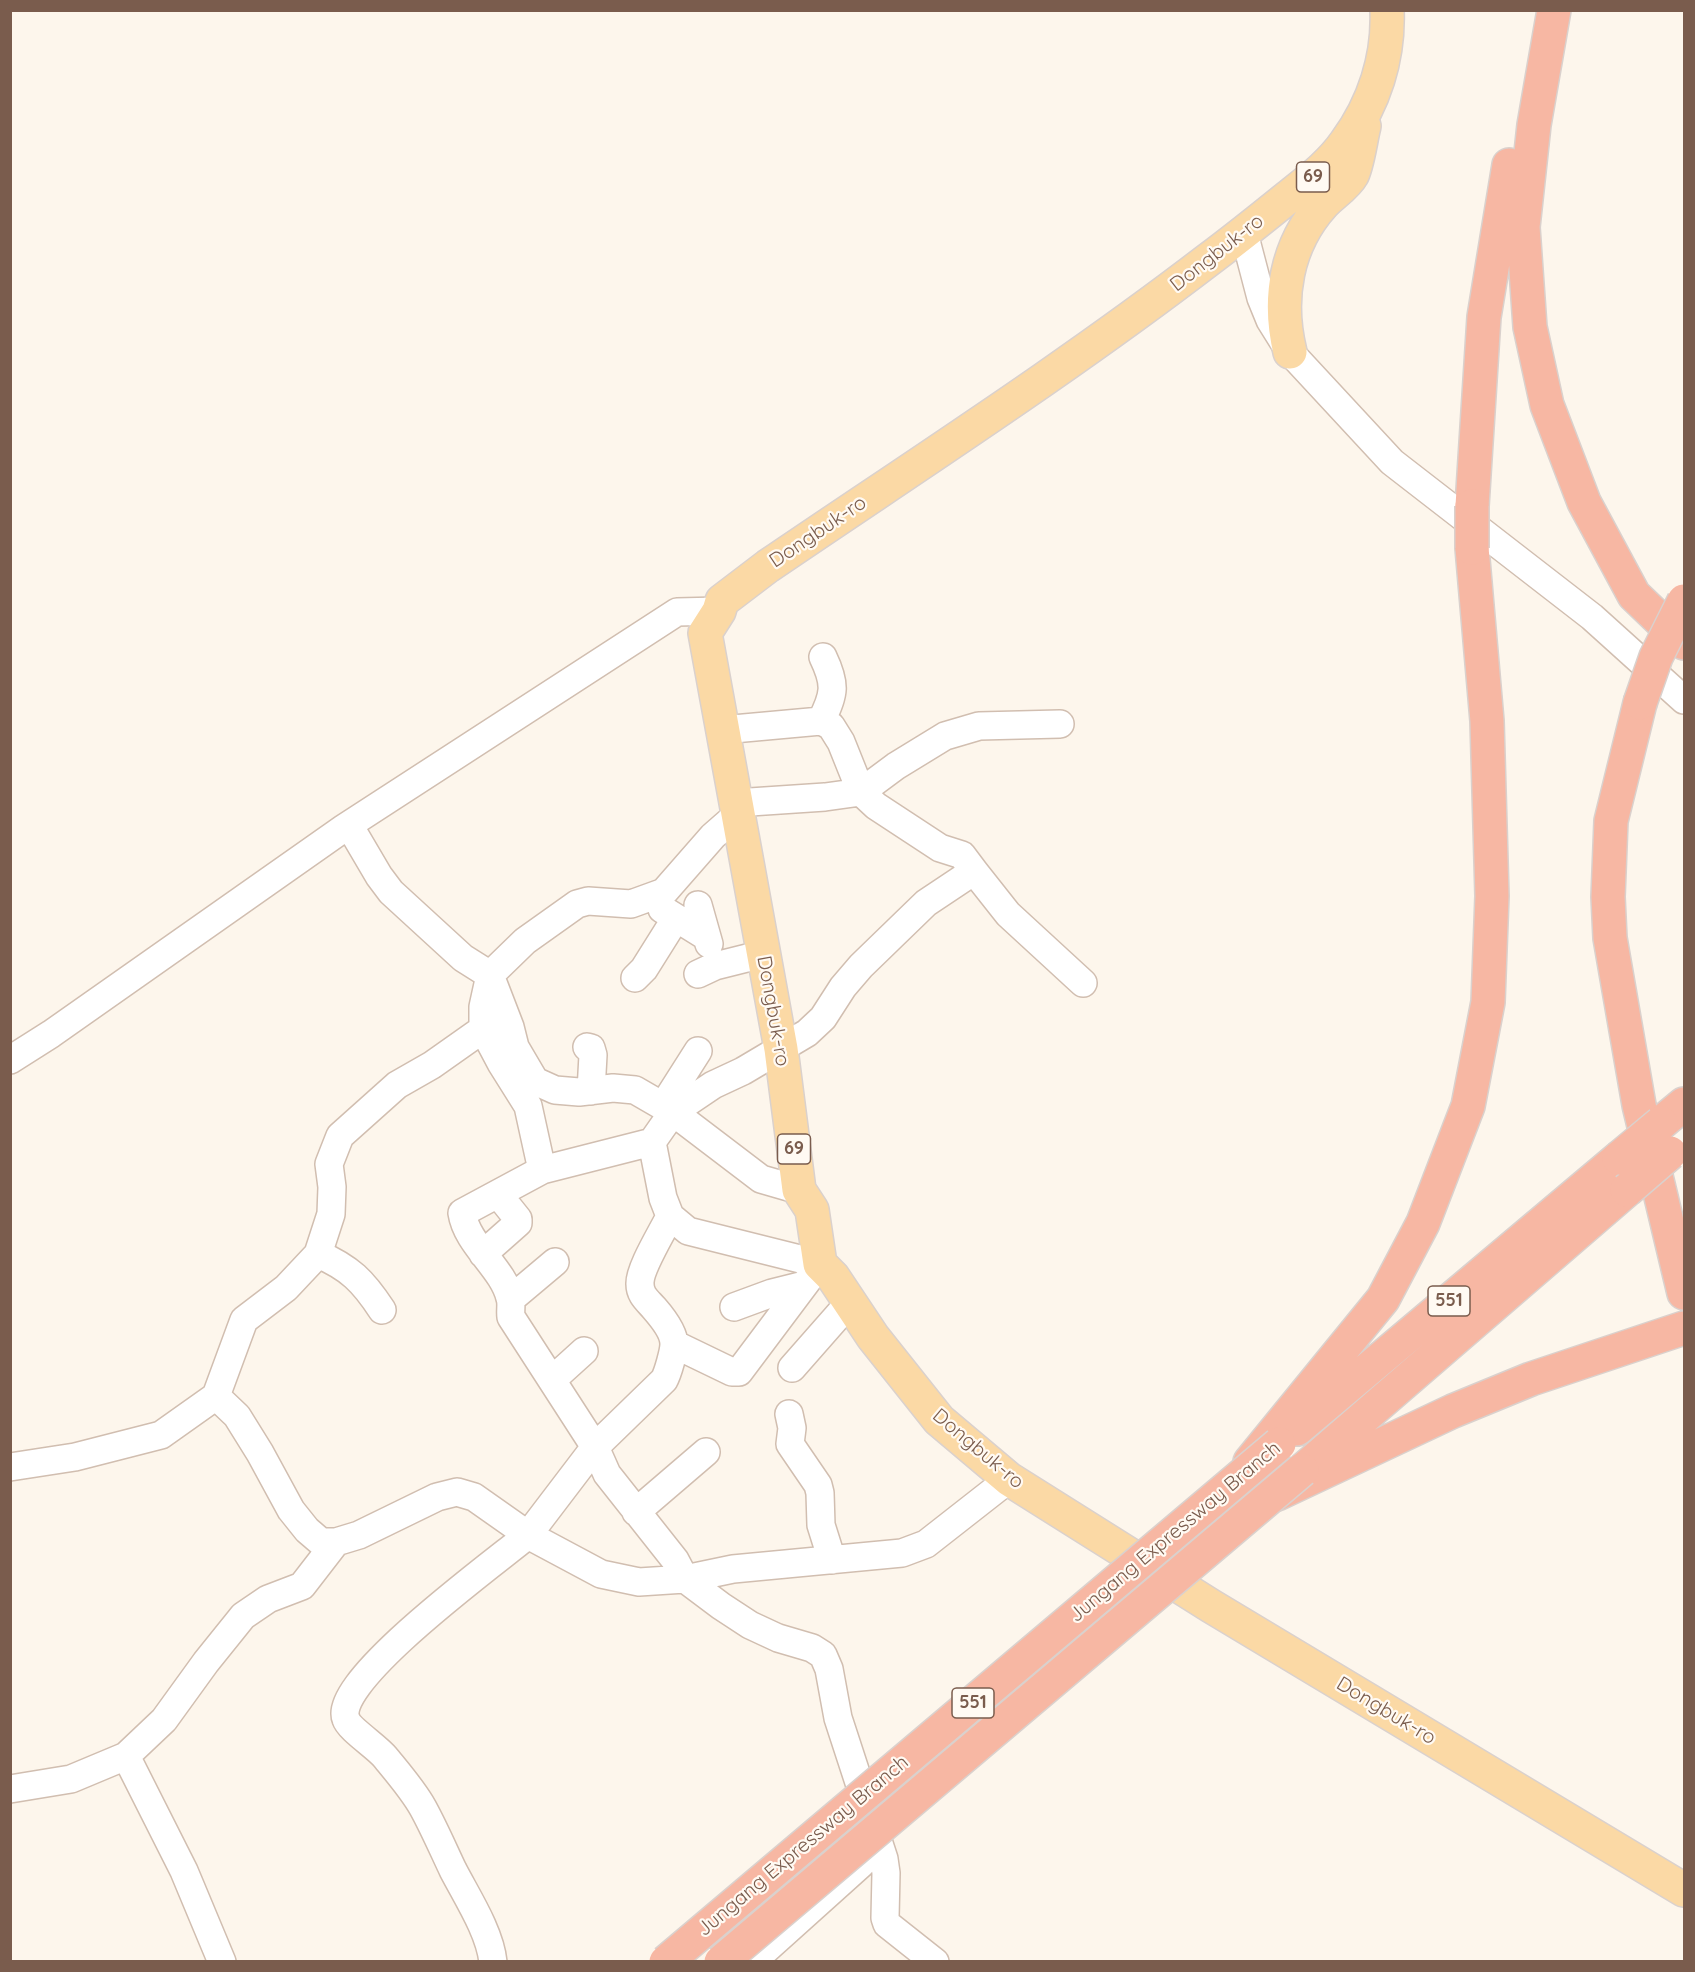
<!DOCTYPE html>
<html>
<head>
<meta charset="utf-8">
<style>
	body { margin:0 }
	#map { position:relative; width:1695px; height:1972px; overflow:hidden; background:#fdf6ec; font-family:Quicksand,sans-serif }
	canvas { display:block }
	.frame { position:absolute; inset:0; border:12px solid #7a5c4d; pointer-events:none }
</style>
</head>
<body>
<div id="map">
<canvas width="1695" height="1972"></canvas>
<div class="frame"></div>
</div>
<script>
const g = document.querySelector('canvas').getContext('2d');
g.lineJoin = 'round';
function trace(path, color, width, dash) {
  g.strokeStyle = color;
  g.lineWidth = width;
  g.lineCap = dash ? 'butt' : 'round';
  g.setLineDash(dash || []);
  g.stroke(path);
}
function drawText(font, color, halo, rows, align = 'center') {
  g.font = font + ' Quicksand,sans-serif';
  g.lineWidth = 4.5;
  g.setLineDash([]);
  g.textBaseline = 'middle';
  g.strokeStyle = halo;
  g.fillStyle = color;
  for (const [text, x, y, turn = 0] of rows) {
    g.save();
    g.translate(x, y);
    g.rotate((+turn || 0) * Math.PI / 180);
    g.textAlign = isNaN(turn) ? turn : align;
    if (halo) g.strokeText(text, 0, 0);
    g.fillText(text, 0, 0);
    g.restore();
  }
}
const minor = new Path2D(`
	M 1244,233 L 1261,298 L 1270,320 L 1290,352 L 1392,462 L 1592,617 L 1684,700
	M 821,721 C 835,694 836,684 823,657
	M 735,803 L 825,797 L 861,792 L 896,766 L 945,736 L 979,726 L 1060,724
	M 349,825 L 379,876 L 391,892 L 463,958 L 490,975 L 510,1027 L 515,1047 L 535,1081 L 555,1090 L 579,1092 L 613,1088 L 635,1090 L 673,1112 L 761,1179 L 799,1190
	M 974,871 L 1008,914 L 1083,983
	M 698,905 L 709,944
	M 662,909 L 707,937
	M 698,974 L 715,966 L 763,954
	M 635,978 L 644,969 L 676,918
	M 483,1029 L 501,1063 L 528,1106 L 542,1170 L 462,1213 C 467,1245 503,1268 510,1298 C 512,1304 510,1311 511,1317 L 595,1447 L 607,1474 L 675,1560 L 685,1579 L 721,1606 L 750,1625 L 778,1638 L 812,1648 L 823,1655 L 829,1669 L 838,1718 L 884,1859 L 886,1873 L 885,1918 L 887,1924 L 935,1962
	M 587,1047 L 591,1048 L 593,1055 L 591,1091
	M 10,1060 L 51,1034 L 344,828 L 677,612 L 719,611
	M 663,1106 L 698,1051
	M 652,1142 L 663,1198 L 670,1216 L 688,1231 L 820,1264 L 739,1372 L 732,1372 L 674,1344
	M 542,1170 L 652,1142 L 673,1112 L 713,1085 L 743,1071 L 807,1033 L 823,1018 L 843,987 L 861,966 L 926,903 L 974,871 L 962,855 L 940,848 L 876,806 L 861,792 L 841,742 L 831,726 L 821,721 L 722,730
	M 318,1254 C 350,1268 363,1281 382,1310
	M 483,1254 L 518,1223 L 518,1219 L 498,1194
	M 511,1299 L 555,1262
	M 734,1307 L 772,1293 L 804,1285
	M 792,1368 L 850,1302
	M 552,1380 L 584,1351
	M 216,1396 L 237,1416 L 260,1453 L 291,1510 L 307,1530 L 321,1542 L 336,1542 L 359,1535 L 437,1497 L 457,1492 L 474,1497 L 528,1535 L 595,1447 L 664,1380 C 668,1373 674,1351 674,1344 C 674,1332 661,1316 654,1308 C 647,1300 640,1295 640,1284 C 639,1269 663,1231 670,1216
	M 789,1414 L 792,1428 L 790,1444 L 818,1485 L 820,1493 L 821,1525 L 832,1560
	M 10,1467 L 75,1457 L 161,1435 L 216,1396 L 244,1320 L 286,1288 L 318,1254 L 331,1214 L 332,1187 L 329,1164 L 340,1136 L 397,1085 L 432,1065 L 483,1029 L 483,1007 L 490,975 L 525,941 L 577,904 L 588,901 L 631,904 L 664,892 L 713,836 L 737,815
	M 636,1512 L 706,1452
	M 126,1756 L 184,1871 L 222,1962
	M 10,1789 L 71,1779 L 126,1756 L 164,1720 L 206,1662 L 243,1616 L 268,1599 L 302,1586 L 336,1542
	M 493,1962 C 490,1932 467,1897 453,1870 C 443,1849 434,1828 423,1808 C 413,1790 398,1773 385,1757 C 377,1747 349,1729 346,1719 C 330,1682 498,1560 528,1535 L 601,1574 L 639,1582 L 685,1579 L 733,1569 L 902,1553 L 926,1544 L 1009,1479
	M 752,1962 L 861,1864`);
const major = new Path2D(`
	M 1387,10 C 1389,58 1374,104 1346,142 C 1330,165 1308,181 1287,198 C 1261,219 1235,240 1208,260 C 1066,369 915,466 768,566 L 722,601 L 719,611 L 705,633 L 781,1049 L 799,1190 L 812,1210 L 820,1264 L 833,1277 L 873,1337 L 939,1420 L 1009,1479 L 1211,1606 L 1684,1890
	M 1290,352 C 1277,299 1286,245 1323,204 C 1331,195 1346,186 1352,175 C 1357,167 1361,137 1364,126`);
const highway = new Path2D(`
	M 1554,10 L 1534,125 L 1523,227 L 1530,327 L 1547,405 L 1584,502 L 1634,595 L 1684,643
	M 1472,506 L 1484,317 L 1509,165
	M 1640,703 L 1611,821 L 1608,897 L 1610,938 L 1639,1105 L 1684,1293
	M 1661,1123 L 1684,1104
	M 1297,1429 L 1619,1158
	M 1250,1462 L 1383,1299 L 1423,1223 L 1468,1106 L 1488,1002 L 1492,896 L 1487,721 L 1472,548
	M 1304,1469 L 1627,1190
	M 1277,1494 L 1453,1411 L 1531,1379 L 1684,1328`);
trace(minor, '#d1beb0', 30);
trace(major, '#dad1cd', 36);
trace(highway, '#dad1cd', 36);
trace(minor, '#fff', 27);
trace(major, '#fbd9a5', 33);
trace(highway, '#f7b7a3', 33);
const highwayBridge = new Path2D(`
	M 1472,506 L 1472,548
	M 1640,703 L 1656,657 L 1684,601
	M 1619,1158 L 1661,1123
	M 1627,1190 L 1670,1153
	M 666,1962 L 1279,1444
	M 721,1962 L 1302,1470`);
trace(highwayBridge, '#dad1cd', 36, []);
trace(highwayBridge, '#f7b7a3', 33);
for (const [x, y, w] of [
	[1313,177,33],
	[794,1149,33],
	[1449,1301,42],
	[973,1703,42]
]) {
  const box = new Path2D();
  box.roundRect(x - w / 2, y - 15, w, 30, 4.5);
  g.fillStyle = '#fffaf3';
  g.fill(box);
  trace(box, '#7a5c4d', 1.5);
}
drawText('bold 18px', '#7a5c4d', null, [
	["69",1313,177],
	["69",794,1149],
	["551",1449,1301],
	["551",973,1703]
]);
drawText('20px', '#7a5c4d', '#fffaf3', [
	["Dongbuk-ro",1217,253,-38],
	["Dongbuk-ro",818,532,-34],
	["Dongbuk-ro",773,1011,80],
	["Dongbuk-ro",978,1449,40],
	["Jungang Expressway Branch",1175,1532,-40],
	["Dongbuk-ro",1386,1711,31],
	["Jungang Expressway Branch",803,1846,-40]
]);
</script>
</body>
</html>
